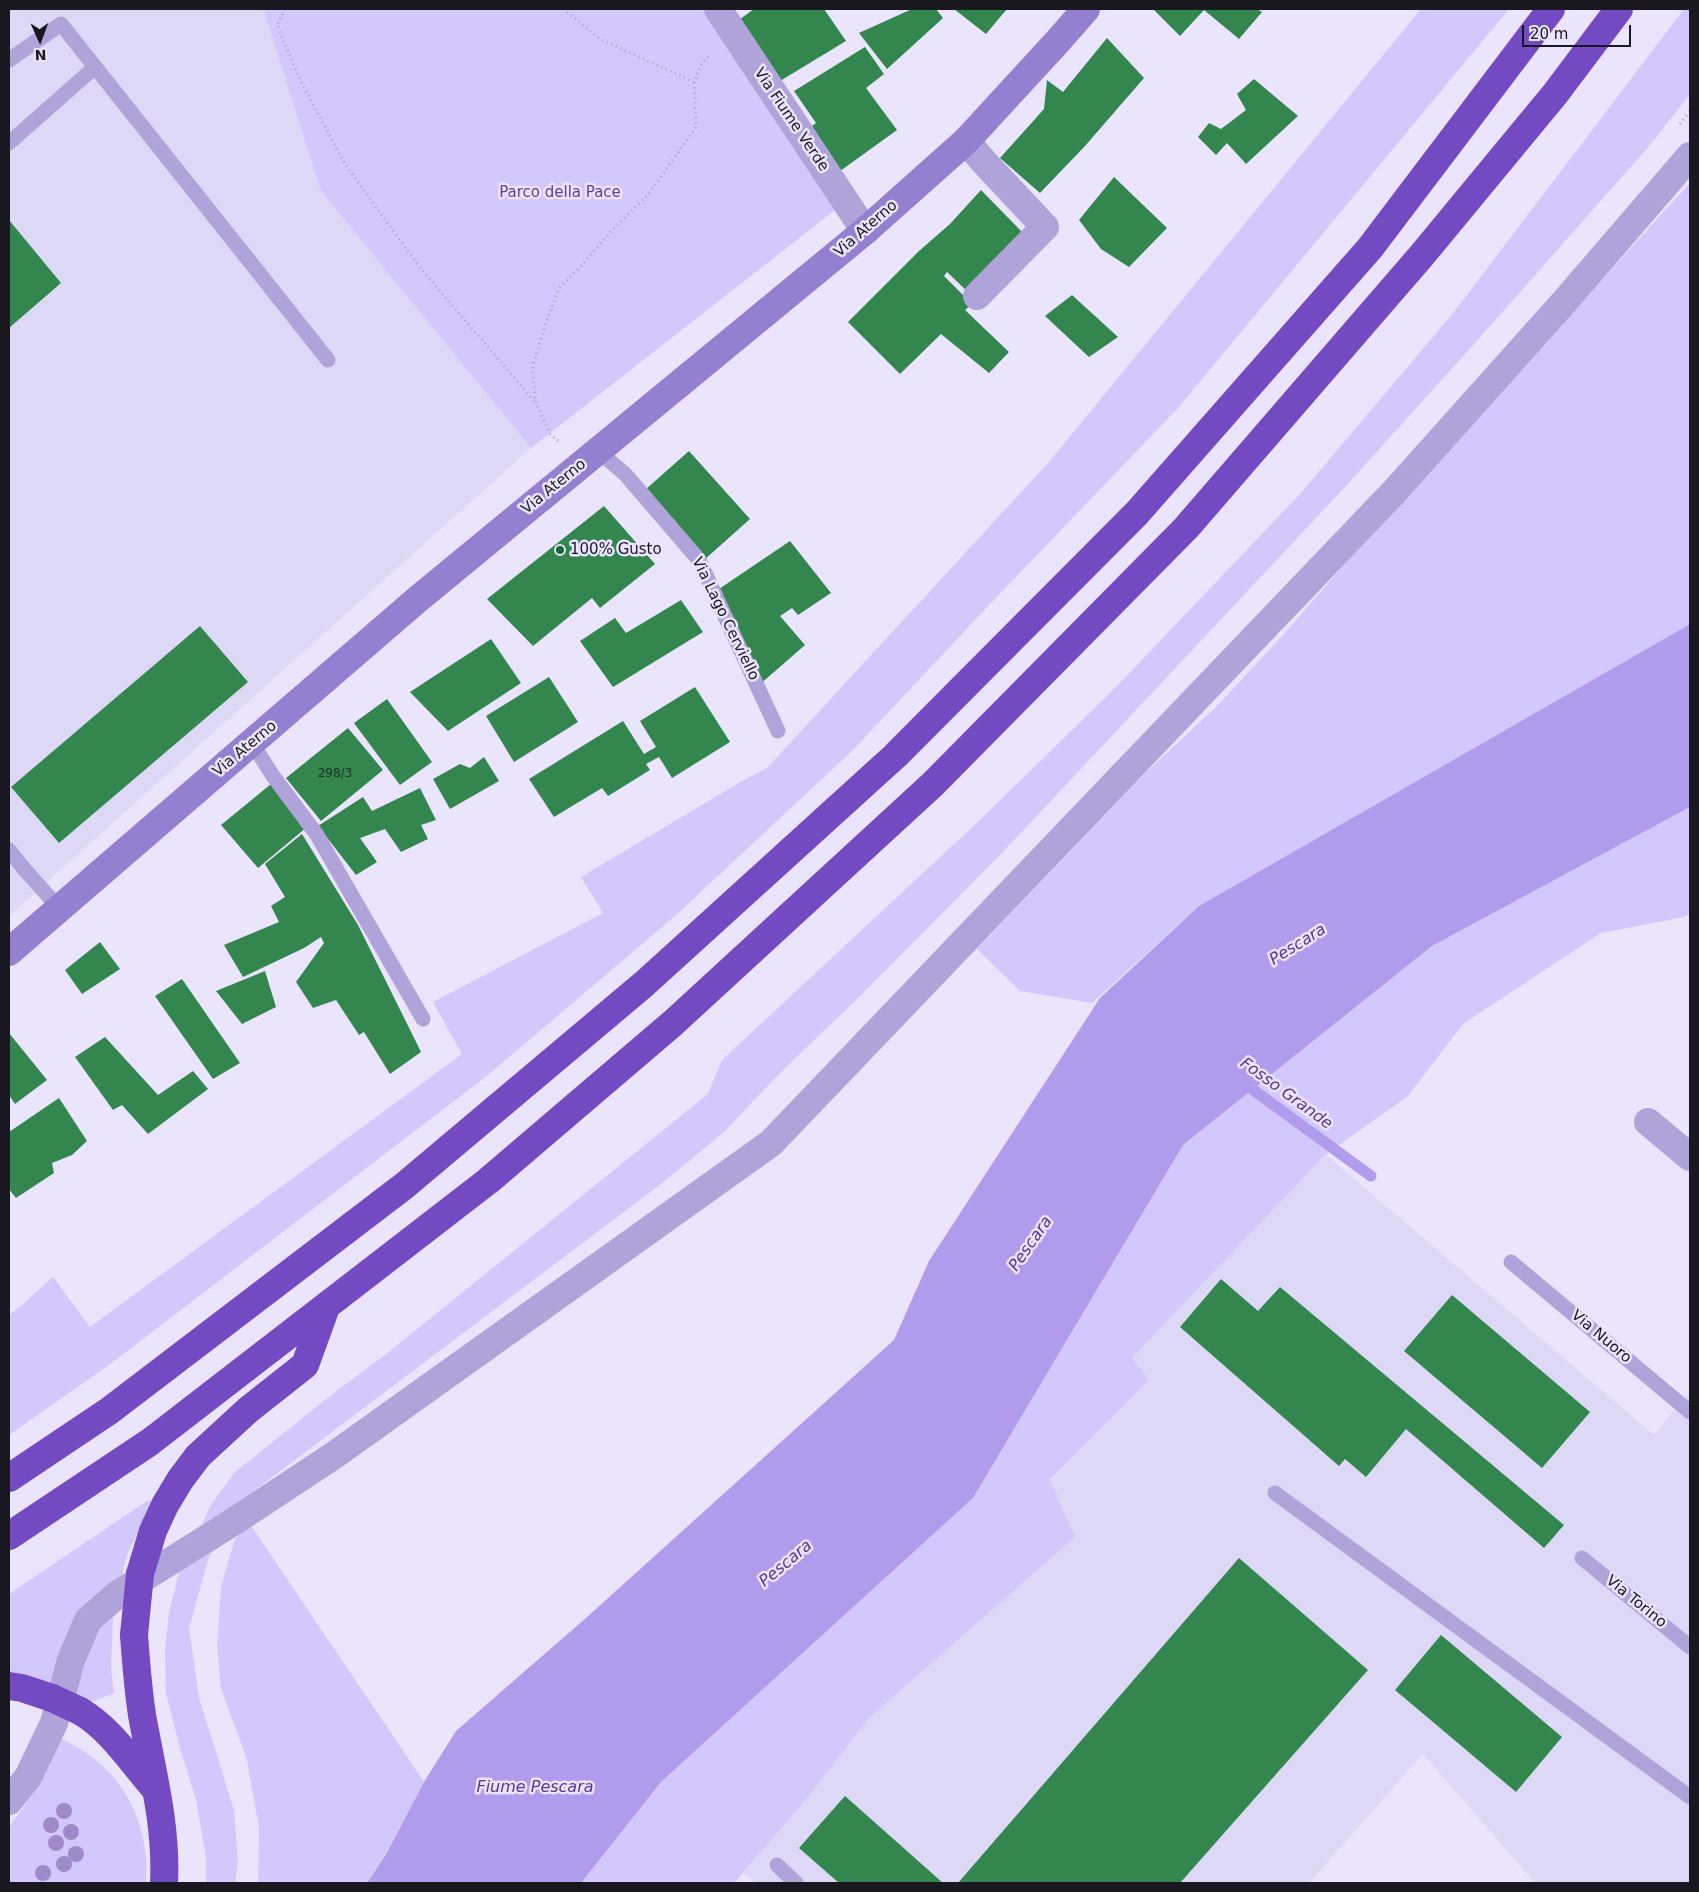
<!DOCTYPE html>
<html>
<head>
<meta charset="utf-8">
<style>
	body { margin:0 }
	#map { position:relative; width:1699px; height:1892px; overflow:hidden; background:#eae4fd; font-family:"DejaVu Sans",sans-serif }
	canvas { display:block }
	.frame { position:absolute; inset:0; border:10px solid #19171f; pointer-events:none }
	.north { position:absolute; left:15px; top:15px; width:50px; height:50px; -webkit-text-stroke:4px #eae4fd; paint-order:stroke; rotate:178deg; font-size:14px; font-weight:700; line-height:20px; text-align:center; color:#19171f }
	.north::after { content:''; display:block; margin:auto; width:18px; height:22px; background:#19171f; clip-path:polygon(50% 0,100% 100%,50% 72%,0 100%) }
	.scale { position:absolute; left:1522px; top:25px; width:109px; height:22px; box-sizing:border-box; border:2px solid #19171f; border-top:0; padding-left:6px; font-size:15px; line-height:18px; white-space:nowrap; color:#19171f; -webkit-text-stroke:4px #eae4fd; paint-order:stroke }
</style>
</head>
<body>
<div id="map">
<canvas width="1699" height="1892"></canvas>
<div class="frame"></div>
<div class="north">N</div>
<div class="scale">20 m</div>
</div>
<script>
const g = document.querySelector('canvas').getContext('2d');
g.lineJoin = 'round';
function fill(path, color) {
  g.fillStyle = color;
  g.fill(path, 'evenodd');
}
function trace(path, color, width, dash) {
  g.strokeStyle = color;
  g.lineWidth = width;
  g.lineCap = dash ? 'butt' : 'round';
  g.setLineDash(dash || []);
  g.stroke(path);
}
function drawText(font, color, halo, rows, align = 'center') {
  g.font = font + ' "DejaVu Sans",sans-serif';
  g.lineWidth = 5;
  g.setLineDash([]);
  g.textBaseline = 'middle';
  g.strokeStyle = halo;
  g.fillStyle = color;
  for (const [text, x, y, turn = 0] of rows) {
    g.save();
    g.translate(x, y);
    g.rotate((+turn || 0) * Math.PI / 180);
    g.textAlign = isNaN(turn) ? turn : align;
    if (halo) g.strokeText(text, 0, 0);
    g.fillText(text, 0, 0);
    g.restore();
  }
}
fill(new Path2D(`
	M 9,9 L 263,9 L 321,191 L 531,448 L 9,916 Z
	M 1325,1154 L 1654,1435 L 1687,1395 L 1690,1398 L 1690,1883 L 1535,1883 L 1423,1754 L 1309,1883 L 755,1883 L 743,1873 L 805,1801 L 869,1718 L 1075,1537 L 1050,1481 L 1149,1380 L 1131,1359 Z`), '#ded8f7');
fill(new Path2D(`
	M 263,9 L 710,9 L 844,203 L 531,448 L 321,191 Z
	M 1421,9 L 1509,9 L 1178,408 L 990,604 L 853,750 L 675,916 L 488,1075 L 109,1365 L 9,1435 L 9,1315 L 22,1305 L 53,1277 L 90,1327 L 462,1054 L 433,1002 L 603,913 L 581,877 L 742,781 L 767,768 L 1049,462 Z
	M 1684,9 L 1690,9 L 1690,94 L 1650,145 L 1483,334 L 1345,487 L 1003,852 L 853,1003 L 780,1073 L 724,1132 L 661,1184 L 243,1499 L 209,1557 L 189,1628 L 199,1698 L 234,1810 L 238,1863 L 235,1883 L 206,1883 L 206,1858 L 196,1799 L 180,1748 L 166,1693 L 165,1650 L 169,1613 L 178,1576 L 211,1505 L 234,1473 L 339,1389 L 385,1355 L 708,1094 L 722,1060 L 980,820 L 1118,685 L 1301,493 L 1454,312 Z
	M 1690,183 L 1690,624 L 1199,906 L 1092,1003 L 1020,991 L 977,949 L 1138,780 L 1216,707 L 1284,634 L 1403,497 Z
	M 1690,807 L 1690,914 L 1684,917 L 1601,933 L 1463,1024 L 1408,1096 L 1325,1155 L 1132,1358 L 1149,1380 L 1050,1480 L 1075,1537 L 869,1718 L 805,1801 L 734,1883 L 581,1883 L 661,1782 L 973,1498 L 1183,1145 L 1432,946 Z
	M 150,1499 L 152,1503 L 127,1555 L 113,1612 L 111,1667 L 114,1693 L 84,1705 L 9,1680 L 9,1594 Z
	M 250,1524 L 424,1782 L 385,1854 L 367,1883 L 258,1883 L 259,1828 L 247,1760 L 221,1688 L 217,1646 L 221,1587 L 235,1539 Z
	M 61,1739 C 111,1761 140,1802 146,1856 C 147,1865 146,1874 146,1883 L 9,1883 L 9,1827 L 26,1804 Z`), '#d3c8fb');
fill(new Path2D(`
	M 1690,624 L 1690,807 L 1432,946 L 1183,1145 L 973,1498 L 661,1782 L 581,1883 L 367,1883 L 386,1854 L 424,1782 L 456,1731 L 586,1618 L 894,1340 L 929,1261 L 1100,998 L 1199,906 Z`), '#b09bed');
trace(new Path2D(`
	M 1241,1081 L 1371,1176`), '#b09bed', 11);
fill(new Path2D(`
	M 754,9 L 824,9 L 846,41 L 780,81 L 736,22 Z
	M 912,9 L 936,9 L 943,18 L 887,69 L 859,33 Z
	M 954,9 L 1007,9 L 986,34 Z
	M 1153,9 L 1257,9 L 1262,12 L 1239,39 L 1204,10 L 1180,36 Z
	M 1107,38 L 1144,78 L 1085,146 L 1040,193 L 1000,158 L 1044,109 L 1047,80 L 1063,92 Z
	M 865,47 L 884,74 L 866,88 L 897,130 L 836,174 L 805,131 L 816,123 L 794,91 Z
	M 1254,79 L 1298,116 L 1246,164 L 1227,143 L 1216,155 L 1198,137 L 1209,123 L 1221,129 L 1246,110 L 1237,94 Z
	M 1114,177 L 1167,228 L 1129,267 L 1101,249 L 1079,220 Z
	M 981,190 L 1025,235 L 968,292 L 947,272 L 944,276 L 972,304 L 965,310 L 1009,352 L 989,373 L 941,334 L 900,374 L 848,322 L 919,251 L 950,224 Z
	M 9,220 L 61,283 L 9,328 Z
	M 1072,295 L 1118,337 L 1089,357 L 1045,316 Z
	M 689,451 L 750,519 L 704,560 L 646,489 Z
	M 604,506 L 655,564 L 600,608 L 592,598 L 533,646 L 487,599 Z
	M 790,541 L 831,593 L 798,615 L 792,608 L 780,616 L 805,645 L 758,686 L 719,589 Z
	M 681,600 L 703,632 L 613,687 L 580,641 L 615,618 L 626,633 Z
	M 200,626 L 248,682 L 59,843 L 11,787 Z
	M 491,639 L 521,683 L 448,731 L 410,692 Z
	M 549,677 L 578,722 L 514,762 L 486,716 Z
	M 695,687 L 730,742 L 672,778 L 659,757 L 646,764 L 650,770 L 608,796 L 602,788 L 554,817 L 529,779 L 623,721 L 644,754 L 656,747 L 640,721 Z
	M 387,699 L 432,762 L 400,785 L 354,723 Z
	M 348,728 L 383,770 L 321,821 L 286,778 Z
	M 484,757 L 499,781 L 450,809 L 433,779 L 460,764 L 470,768 Z
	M 271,784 L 307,827 L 258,868 L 221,825 Z
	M 420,788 L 436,820 L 421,825 L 428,839 L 401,852 L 385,829 L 360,838 L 377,862 L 356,875 L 318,826 L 363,797 L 372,811 Z
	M 302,834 L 358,925 L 421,1052 L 390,1074 L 364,1032 L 359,1035 L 336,1000 L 313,1008 L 296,982 L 324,943 L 321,937 L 304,948 L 243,977 L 224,945 L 279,922 L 271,906 L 285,897 L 265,864 Z
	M 100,942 L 120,969 L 82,994 L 65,970 Z
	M 265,971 L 276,1007 L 242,1024 L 216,991 Z
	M 182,979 L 240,1063 L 213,1079 L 155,996 Z
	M 9,1033 L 47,1080 L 15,1104 L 9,1095 Z
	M 105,1037 L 158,1095 L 193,1071 L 208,1089 L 148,1134 L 122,1105 L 113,1110 L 75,1057 Z
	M 59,1098 L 87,1141 L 72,1155 L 52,1163 L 54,1173 L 16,1198 L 9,1189 L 9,1132 Z
	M 1221,1279 L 1258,1311 L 1280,1287 L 1564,1525 L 1544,1548 L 1406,1429 L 1366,1477 L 1345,1459 L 1339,1466 L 1180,1327 Z
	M 1452,1295 L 1590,1412 L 1542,1468 L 1404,1351 Z
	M 1239,1558 L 1368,1670 L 1180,1883 L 958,1883 Z
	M 1441,1635 L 1562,1737 L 1516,1792 L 1395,1690 Z
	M 845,1796 L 943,1883 L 839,1883 L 799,1848 Z`), '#33864e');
trace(new Path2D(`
	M 285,9 L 277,25 L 302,84 L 345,164 L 421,269 L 536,403
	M 563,9 L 600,39 L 694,82
	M 1680,124 L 1690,111
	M 558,441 L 550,434 L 536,403 L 532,369 L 545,326 L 559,288 L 580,267 L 614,228 L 647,196 L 696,127 L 694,82 L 702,63 L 711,54`), '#a9a4b8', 3, [1, 4]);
trace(new Path2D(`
	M 9,60 L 61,24 L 328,360
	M 9,143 L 95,67
	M 598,451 L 625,474 L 699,560 L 778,731
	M 252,743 L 273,776 L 317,835 L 423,1019
	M 9,850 L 25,870 L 60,909
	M 1511,1262 L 1690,1412
	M 1275,1493 L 1690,1797
	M 1582,1558 L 1690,1647
	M 777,1865 L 796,1883`), '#b0a3da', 15);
trace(new Path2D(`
	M 718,9 L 865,231
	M 966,141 L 984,162 L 1045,227 L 977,296
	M 1648,1122 L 1690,1157
	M 9,1801 L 28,1777 L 54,1723 L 71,1660 L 88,1620 L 118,1594 L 233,1522 L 333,1456 L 771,1143 L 1394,492 L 1565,301 L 1690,156`), '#b0a3da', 28);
trace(new Path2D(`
	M 9,952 L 418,599 L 865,231 L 966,141 L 1058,41 L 1086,9`), '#957fd1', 28);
trace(new Path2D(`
	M 9,1478 L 109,1411 L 404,1186 L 644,984 L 895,756 L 1137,513 L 1370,248 L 1551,9
	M 9,1536 L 150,1442 L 488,1181 L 673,1023 L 933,784 L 1186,528 L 1422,255 L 1555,94 L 1619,9
	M 140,1574 L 153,1531 L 165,1505 L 180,1480 L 198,1456 L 248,1410 L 305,1365 L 326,1307
	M 134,1635 C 136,1662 138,1689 142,1715 C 152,1771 167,1826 164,1883
	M 9,1686 L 22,1688 L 52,1698
	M 80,1711 C 112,1730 132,1763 156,1790`), '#734ac2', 28);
trace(new Path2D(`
	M 134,1635 L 140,1574
	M 52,1698 L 80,1711`), '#734ac2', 28);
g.fillStyle = '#9e89c9';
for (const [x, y] of [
	[64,1811],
	[51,1825],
	[71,1832],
	[56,1843],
	[76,1854],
	[64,1864],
	[43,1873]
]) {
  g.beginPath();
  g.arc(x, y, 8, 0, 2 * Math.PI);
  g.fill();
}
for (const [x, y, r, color] of [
	[560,550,5,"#186635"]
]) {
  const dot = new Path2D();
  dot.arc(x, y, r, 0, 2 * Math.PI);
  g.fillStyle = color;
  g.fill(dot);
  trace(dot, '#eae4fd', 2);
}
drawText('12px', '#20332b', null, [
	["298/3",335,774]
]);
drawText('15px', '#19171f', '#eae4fd', [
	["Via Fiume Verde",791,120,56],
	["Via Aterno",866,229,-41],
	["Via Aterno",554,487,-39],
	["Via Lago Cerviello",725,619,64],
	["Via Aterno",245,749,-40],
	["Via Nuoro",1601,1337,40],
	["Via Torino",1636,1602,39]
]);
drawText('15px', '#5f3f9e', '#eae4fd', [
	["Parco della Pace",560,193]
]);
drawText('15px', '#19171f', '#eae4fd', [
	["100% Gusto",570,550]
], 'left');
drawText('italic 16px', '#563594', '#eae4fd', [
	["Pescara",1298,945,-32],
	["Fosso Grande",1286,1094,36],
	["Pescara",1031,1244,-55],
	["Pescara",786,1564,-40],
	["Fiume Pescara",535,1788]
]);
</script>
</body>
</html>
